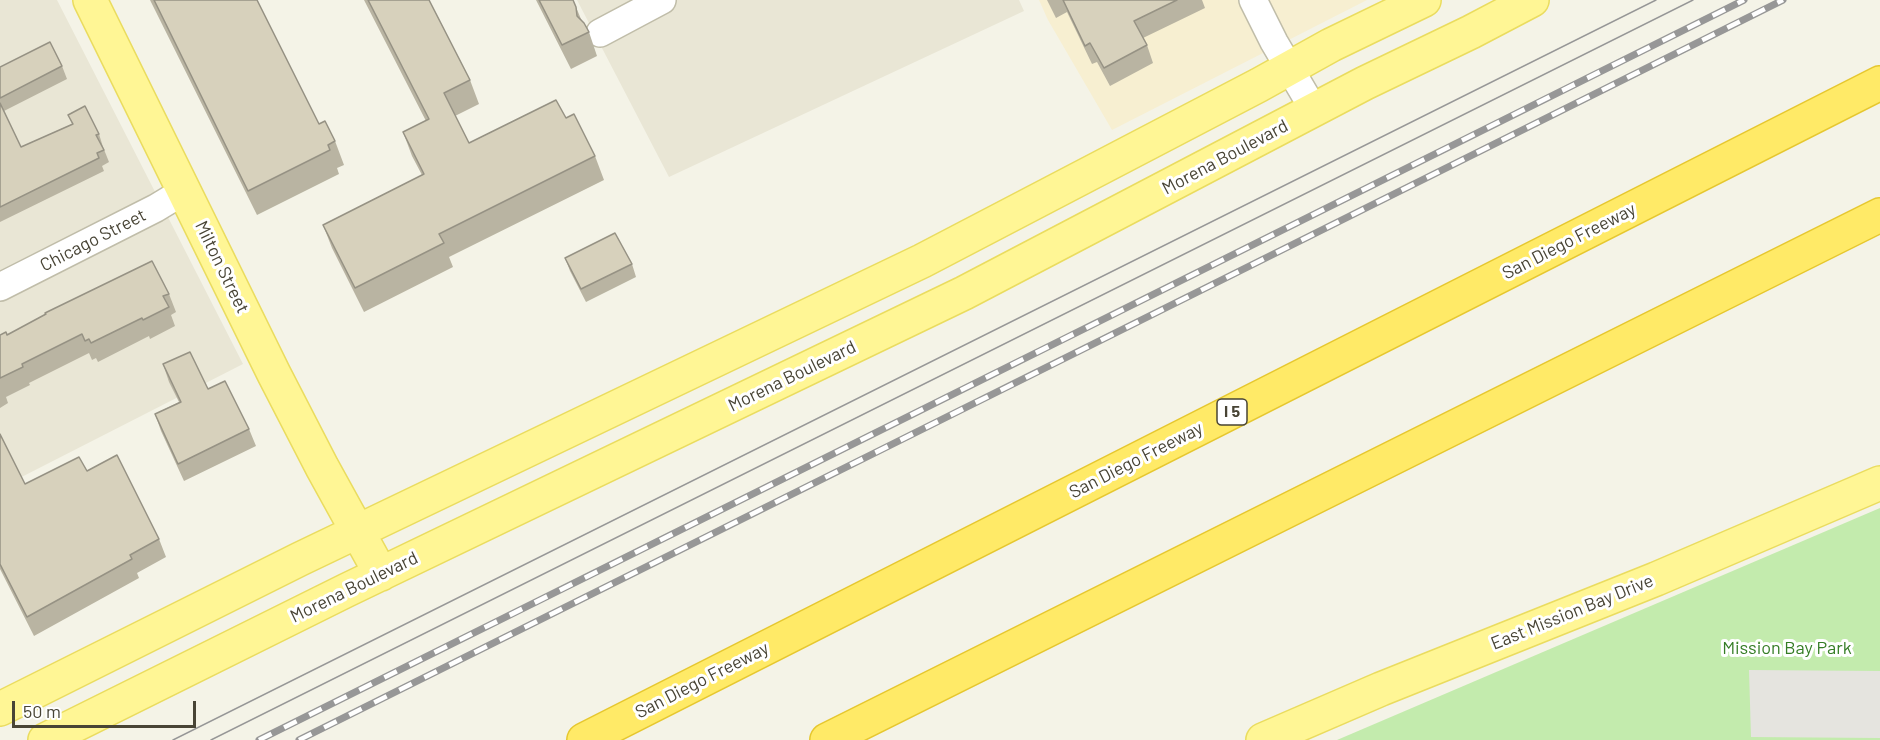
<!DOCTYPE html>
<html>
<head>
<meta charset="utf-8">
<style>
	body { margin:0 }
	#map { position:relative; width:1880px; height:740px; overflow:hidden; background:#f4f3e7; font-family:Barlow,sans-serif }
	canvas { display:block }
	.scale { position:absolute; left:12px; top:701px; width:184px; height:27px; box-sizing:border-box; border:3px solid #484435; border-top:0; padding-left:8px; font-size:18px; line-height:21px; white-space:nowrap; color:#484435; -webkit-text-stroke:4px #fff; paint-order:stroke }
</style>
</head>
<body>
<div id="map">
<canvas width="1880" height="740"></canvas>
<div class="scale">50 m</div>
</div>
<script>
const g = document.querySelector('canvas').getContext('2d');
g.lineJoin = 'round';
function fill(path, color) {
  g.fillStyle = color;
  g.fill(path, 'evenodd');
}
function trace(path, color, width, dash) {
  g.strokeStyle = color;
  g.lineWidth = width;
  g.lineCap = dash ? 'butt' : 'round';
  g.setLineDash(dash || []);
  g.stroke(path);
}
function drawText(font, color, halo, rows, align = 'center') {
  g.font = font + ' Barlow,sans-serif';
  g.lineWidth = 6;
  g.setLineDash([]);
  g.textBaseline = 'middle';
  g.strokeStyle = halo;
  g.fillStyle = color;
  for (const [text, x, y, turn = 0] of rows) {
    g.save();
    g.translate(x, y);
    g.rotate((+turn || 0) * Math.PI / 180);
    g.textAlign = isNaN(turn) ? turn : align;
    if (halo) g.strokeText(text, 0, 0);
    g.fillText(text, 0, 0);
    g.restore();
  }
}
fill(new Path2D(`
	M 0,0 L 57,0 L 243,364 L 0,488 Z
	M 577,0 L 1019,0 L 1024,11 L 669,177 Z`), '#e9e6d5');
fill(new Path2D(`
	M 1039,0 L 1367,0 L 1112,130 L 1048,20 Z`), '#f7efd1');
fill(new Path2D(`
	M 1880,508 L 1880,740 L 1337,740 Z`), '#c3ebad');
fill(new Path2D(`
	M 1749,670 L 1880,671 L 1880,738 L 1751,737 Z`), '#e5e4df');
const minor = new Path2D(`
	M 1253,0 L 1274,42 L 1314,110
	M 600,33 L 662,0
	M 0,287 L 156,208 L 184,191`);
const major = new Path2D(`
	M 90,0 L 274,374 L 322,467 L 381,574
	M 0,709 L 300,559 L 922,261 L 1259,85 L 1331,45 L 1424,0
	M 45,740 L 347,590 L 964,293 L 1365,83 L 1471,32 L 1532,0
	M 1263,740 L 1381,689 L 1656,579 L 1880,483`);
const highway = new Path2D(`
	M 584,740 L 1880,83
	M 827,740 L 1880,215`);
trace(minor, '#c0bda9', 30);
trace(major, '#eadc5f', 36);
trace(highway, '#e6c72f', 36);
trace(minor, '#fff', 27);
trace(major, '#fff695', 33);
trace(highway, '#ffea67', 33);
trace(new Path2D(`
	M 173,740 L 1656,0
	M 211,740 L 1693,0`), '#979797', 1.5);
const rail = new Path2D(`
	M 259,740 L 1744,0
	M 299,740 L 1783,0`);
trace(rail, '#979797', 7);
trace(rail, '#fff', 4.5, [14]);
fill(new Path2D(`
	M 150,0 L 257,0 L 319,124 L 335,141 L 344,165 L 337,168 L 339,174 L 257,215 Z
	M 364,0 L 429,0 L 470,80 L 479,104 L 455,116 L 469,143 L 566,118 L 595,156 L 604,180 L 449,257 L 453,267 L 364,312 L 332,248 L 323,225 L 422,175 L 412,156 L 403,132 L 426,121 Z
	M 536,0 L 573,0 L 581,19 L 589,32 L 597,56 L 571,69 Z
	M 1047,0 L 1202,0 L 1205,8 L 1143,38 L 1147,45 L 1153,63 L 1110,86 L 1097,62 L 1092,64 L 1067,12 L 1056,18 Z
	M 62,66 L 67,79 L 4,111 L 21,147 L 72,124 L 68,115 L 99,134 L 103,147 L 109,162 L 102,166 L 104,171 L 0,222 L 0,67 Z
	M 565,258 L 632,264 L 636,277 L 586,302 L 570,271 Z
	M 169,294 L 176,312 L 171,315 L 175,326 L 150,339 L 149,336 L 98,362 L 96,358 L 92,360 L 89,353 L 29,383 L 30,385 L 6,397 L 8,403 L 0,408 L 0,335 L 7,335 Z
	M 163,364 L 208,389 L 249,429 L 256,446 L 184,481 L 161,431 L 155,414 L 179,402 L 169,382 Z
	M 0,434 L 25,484 L 87,471 L 159,539 L 166,557 L 137,573 L 139,578 L 34,636 L 0,569 Z`), '#b9b4a2');
const building = new Path2D(`
	M 154,0 L 257,0 L 319,124 L 325,121 L 335,141 L 328,145 L 330,150 L 248,191 Z
	M 368,0 L 429,0 L 470,80 L 444,93 L 469,143 L 556,100 L 566,118 L 574,114 L 595,156 L 439,234 L 444,243 L 355,288 L 323,225 L 424,174 L 403,132 L 429,119 Z
	M 539,0 L 573,0 L 576,7 L 577,16 L 584,23 L 589,32 L 562,45 Z
	M 1063,0 L 1177,0 L 1134,21 L 1147,45 L 1104,68 L 1090,43 L 1085,46 Z
	M 50,42 L 62,66 L 0,98 L 0,67 Z
	M 0,103 L 21,147 L 73,124 L 68,115 L 85,106 L 99,134 L 96,135 L 104,150 L 97,153 L 99,158 L 0,207 Z
	M 615,233 L 632,264 L 581,289 L 565,258 Z
	M 152,261 L 169,294 L 163,296 L 169,307 L 143,320 L 142,318 L 91,343 L 89,339 L 85,341 L 82,334 L 22,364 L 23,367 L 0,378 L 0,335 L 6,332 L 7,335 L 46,314 L 45,313 Z
	M 190,352 L 208,389 L 225,381 L 249,429 L 178,464 L 155,414 L 181,402 L 163,364 Z
	M 0,434 L 25,484 L 79,457 L 87,471 L 117,455 L 159,539 L 130,555 L 132,559 L 27,617 L 0,564 Z`);
fill(building, '#d7d1bc');
trace(building, '#969284', 1.5);
for (const [x, y, w] of [
	[1232,412,30]
]) {
  const box = new Path2D();
  box.roundRect(x - w / 2, y - 13, w, 26, 4.5);
  g.fillStyle = '#fff';
  g.fill(box);
  trace(box, '#484435', 1.5);
}
drawText('bold 16px', '#484435', null, [
	["I 5",1232,412]
]);
drawText('18px', '#484435', '#fff', [
	["Morena Boulevard",1225,157,-28],
	["Chicago Street",93,240,-27],
	["San Diego Freeway",1569,241,-27],
	["Milton Street",222,267,64],
	["Morena Boulevard",792,376,-26],
	["San Diego Freeway",1136,460,-27],
	["Morena Boulevard",354,587,-26],
	["East Mission Bay Drive",1572,612,-22],
	["San Diego Freeway",702,680,-27]
]);
drawText('18px', '#357d25', '#fff', [
	["Mission Bay Park",1787,648]
]);
</script>
</body>
</html>
